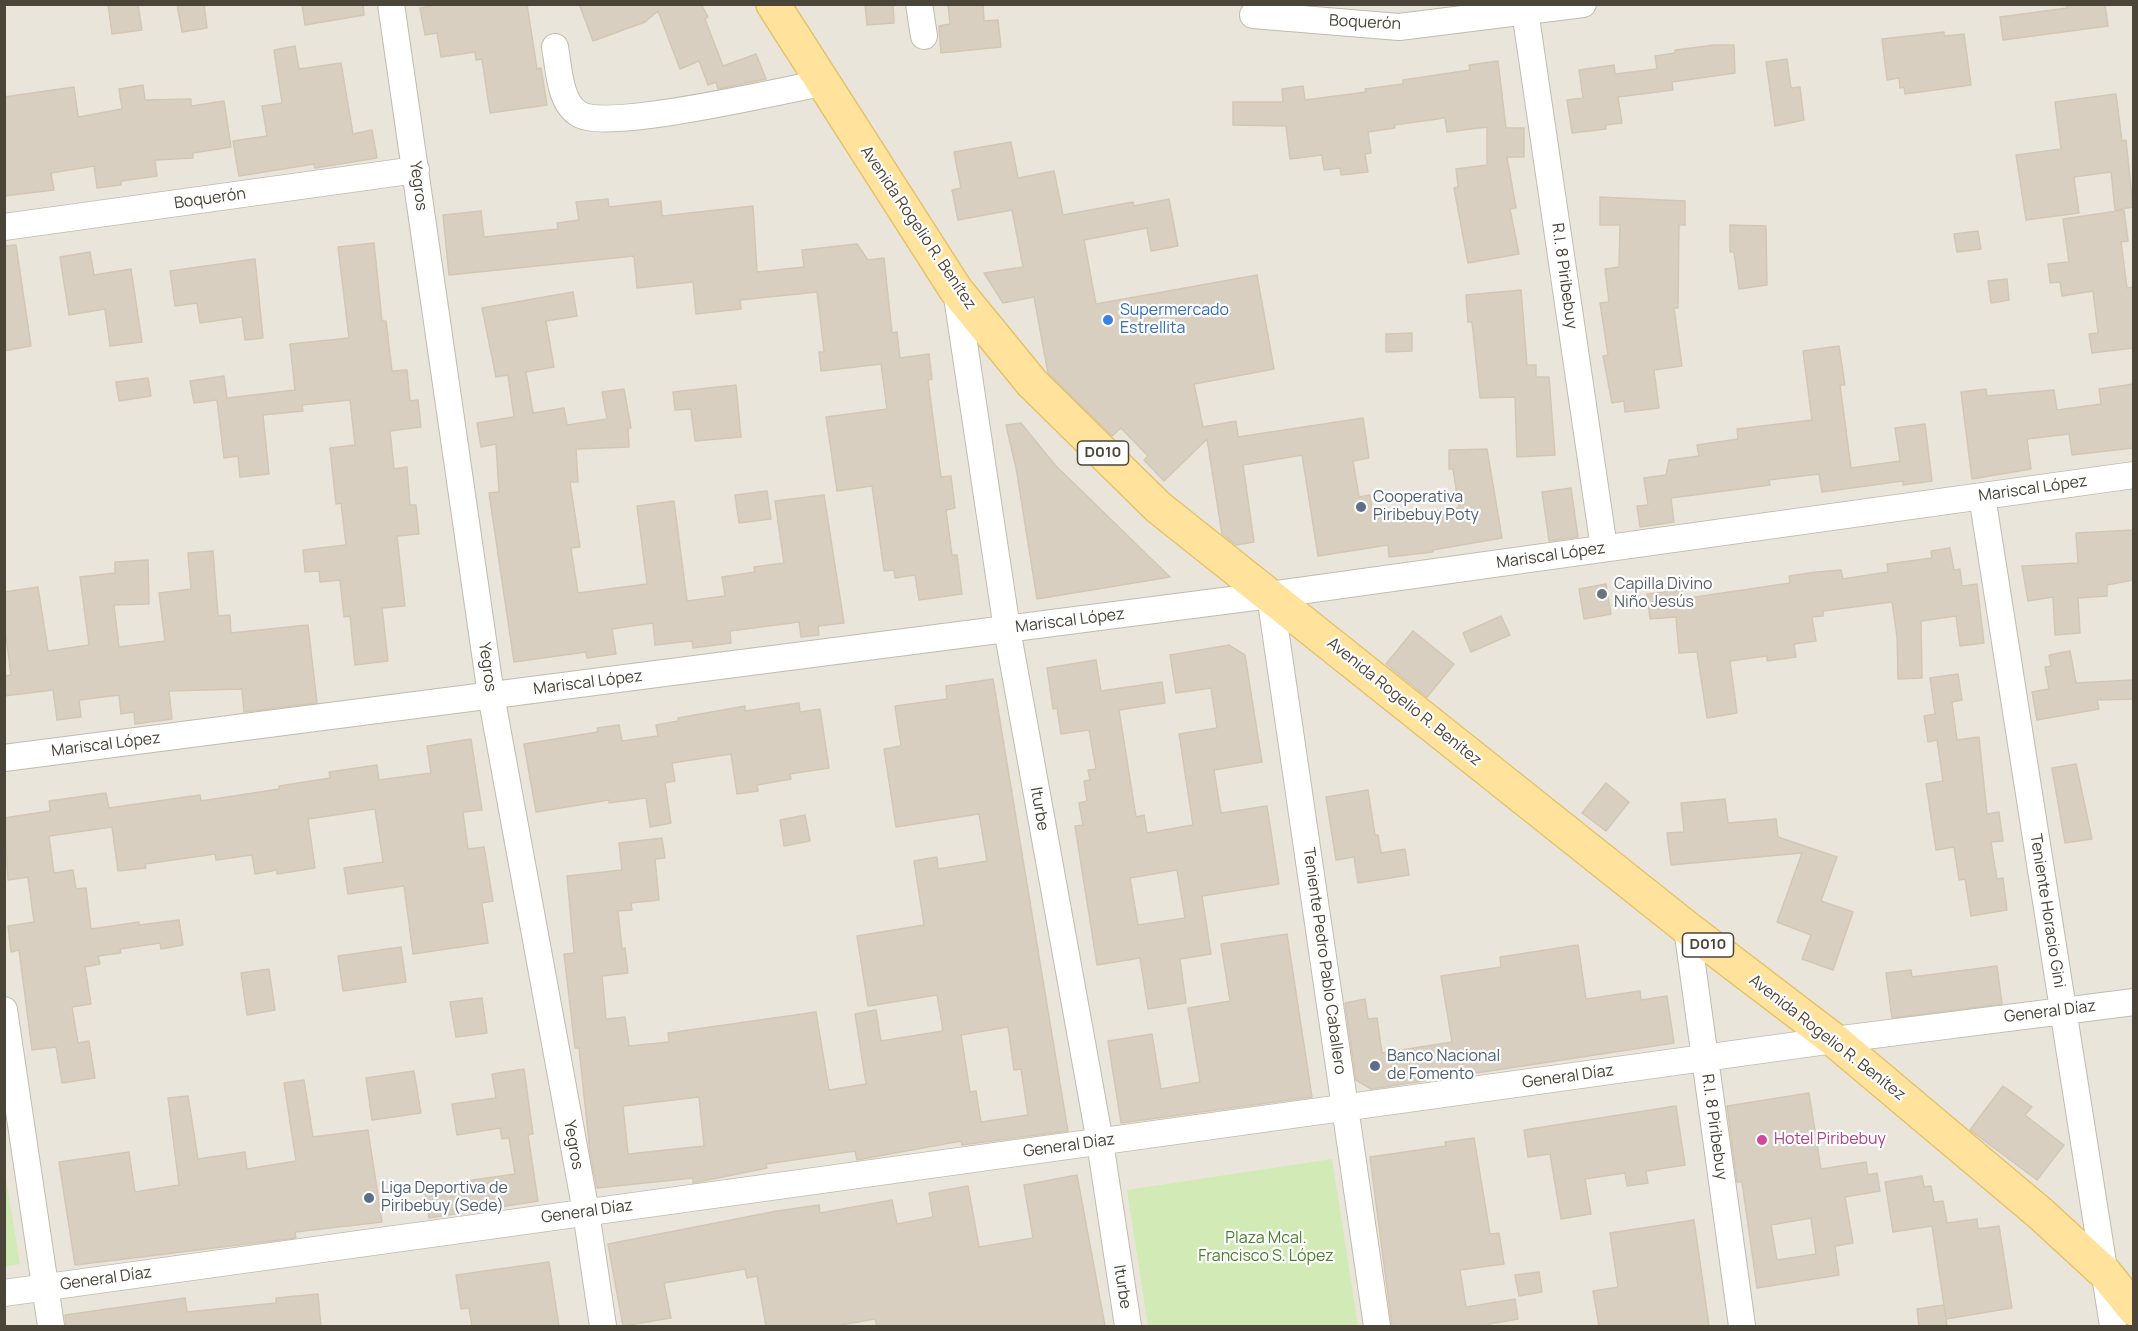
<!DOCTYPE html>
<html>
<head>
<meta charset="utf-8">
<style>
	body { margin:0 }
	#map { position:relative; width:2138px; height:1331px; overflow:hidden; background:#f6f3ec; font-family:Manrope,sans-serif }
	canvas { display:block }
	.frame { position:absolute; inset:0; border:6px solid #4b4439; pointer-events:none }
</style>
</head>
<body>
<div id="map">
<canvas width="2138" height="1331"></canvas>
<div class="frame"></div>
</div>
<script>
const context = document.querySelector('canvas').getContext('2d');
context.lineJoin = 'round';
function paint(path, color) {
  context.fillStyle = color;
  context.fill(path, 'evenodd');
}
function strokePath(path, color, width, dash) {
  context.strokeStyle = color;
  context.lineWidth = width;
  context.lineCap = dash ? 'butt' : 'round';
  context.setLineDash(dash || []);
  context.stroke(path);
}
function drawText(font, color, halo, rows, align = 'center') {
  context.font = font + ' Manrope,sans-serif';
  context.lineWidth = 4.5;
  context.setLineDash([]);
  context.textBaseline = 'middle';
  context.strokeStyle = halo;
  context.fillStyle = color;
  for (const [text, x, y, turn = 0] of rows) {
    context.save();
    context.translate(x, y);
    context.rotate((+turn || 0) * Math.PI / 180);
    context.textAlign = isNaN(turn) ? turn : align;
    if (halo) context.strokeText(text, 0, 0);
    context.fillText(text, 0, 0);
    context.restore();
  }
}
const residential = new Path2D(`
	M5,5H2133V1326H5Z`);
const green = new Path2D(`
	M1332,1159L1358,1326H1148L1127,1190Z
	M4,1166L20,1264L5,1267H4Z`);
const building = new Path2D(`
	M108,4H138L142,30L112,34Z
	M177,4H204L207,28L182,32Z
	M302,4H363L364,15L305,25Z
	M441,4H527L537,69L541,68L547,105L490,113L482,59L476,60L475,52L441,57L437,33L425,35L420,8Z
	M579,4H701L708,17L705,19L723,66L756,54L766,79L718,89L716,82L708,85L699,61L680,69L658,11L645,22L593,41Z
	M865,4H893L894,23L867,25Z
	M948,4H983L984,21L998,20L1001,47L941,53L939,26L950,24Z
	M2066,4H2105L2108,26L2003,40L2000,17L2067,8Z
	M1944,32V36L1964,34L1971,85L1905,94L1904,87L1900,88L1899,78L1887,80L1882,39Z
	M1715,45H1734L1735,73L1672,82L1673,90L1618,97L1622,123L1606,125V129L1572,133L1567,100L1583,98L1579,70L1614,65L1615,74L1657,69L1655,56L1675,53V50Z
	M295,46L299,69L341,63L353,134L372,130L377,158L315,168L314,164L239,176L233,141L267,136L262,106L282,103L274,50Z
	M1787,59L1791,88L1800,87L1804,120L1775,126L1766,62Z
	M1498,61L1506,128H1524V157H1507L1516,208L1510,209L1519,254L1468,263L1454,188L1458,187L1456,169L1487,165V127L1447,132L1445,118L1394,125L1395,128L1368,132L1371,153L1365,154L1368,172L1341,175L1340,168L1324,170L1322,155L1290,159L1286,126L1233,125V102H1283L1282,89L1303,86L1305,100L1366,92L1365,89L1403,84V80L1470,70L1469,65Z
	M143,85L145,100L191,99V106L224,101L231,147L193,153V158L155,160L157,176L121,181V185L97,188L94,166L51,173L54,190L4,196V97L74,87L78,117L122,109L119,89Z
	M2116,94L2122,141L2126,140L2133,207L2115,210L2111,172L2074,177L2079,213L2026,220L2016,155L2061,149L2055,102Z
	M1011,142L1018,178L1054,171L1063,215L1133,202L1134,206L1169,199L1178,246L1151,251L1147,228L1084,240L1096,304L1257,275L1274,369L1194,384L1203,427L1236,421L1238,437L1363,418L1369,458L1353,461L1359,497L1370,495L1373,518L1459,508L1453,469H1449V450L1487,449L1502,538L1433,550V552L1389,557L1388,545L1318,556L1302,455L1243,465L1254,542L1236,545L1222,534L1207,439L1164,481L1144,460L1148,456L1121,428L1112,436L1048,373L1034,297L1003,303L984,273L1023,267L1012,210L958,220L952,190L961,188L954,152Z
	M1600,197L1685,201V225H1679L1678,308H1674L1682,366L1654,370L1659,408L1625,412L1624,401L1612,403L1603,356L1608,355L1600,303L1609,302L1605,269L1619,267L1620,225H1600Z
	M608,199L609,207L661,201L662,216L753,206L757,272L804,267L802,250L857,244L868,260L884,258L892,333L897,332L900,358L929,354L932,379L928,380L941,477L951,476L955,508L946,510L952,555H957L962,594L919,600L915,575L895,578L894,570L884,571L872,486L837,491L826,417L887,409L881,364L821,371L819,352H824L817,292L740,300L741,309L696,314L693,282L637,288L634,256L449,275L443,215L481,211L484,237L558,229L557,223L579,220L576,202Z
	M2124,210L2128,241L2121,242L2127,288L2133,287V348L2092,353L2089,334L2098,333L2093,291L2062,296L2060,282L2050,283L2048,264L2069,262L2063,219Z
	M1730,225L1766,226L1767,285L1739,289L1734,252H1730Z
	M1978,231L1981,249L1957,252L1954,234Z
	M374,243L382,321H386L392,371L407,370L410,401L418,400L421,427L390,431L394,469L407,467L410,505H416L419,534L397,536L405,606L382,608L388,661L355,665L350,616L344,617L340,580L320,582L319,571L305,572L303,550L346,545L341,503L336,504L330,448L355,445L350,400L302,405L303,411L263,415L269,474L240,477L238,456L224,458L217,400L194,403L190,381L224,376L227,398L295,390L290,344L349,338L338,247Z
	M16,245L31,346L4,351V246Z
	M90,252L94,275L131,269L142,342L110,346L105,309L69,315L60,257Z
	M255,259L263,338L245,340L242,317L200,323L197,303L175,306L170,271Z
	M2007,279L2009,300L1991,303L1988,281Z
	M1521,290L1527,365H1536V377H1549L1555,455L1517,457L1515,397L1480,398L1472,322H1468L1466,295Z
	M573,292L577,316L546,321L554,367L526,372L533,413L564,408L567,425L607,419L602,392L624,389L631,428H628L629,447L576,449L578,482H570L580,547L571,548L578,593L647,584L637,506L674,501L687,601L725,596L722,577L755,572L754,567L784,563L775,501L824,495L844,623L818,626L819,635L801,637L799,622L730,631L731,643L693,648L692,641L655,645L653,623L612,629L616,654L587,658L586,652L514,662L489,493L499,492L496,444L481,447L477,423L514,417L508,375L496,377L482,308Z
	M1412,333V351L1386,352V334Z
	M1839,346L1845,385H1840L1851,468L1900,461L1895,428L1925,424L1932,481L1903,485V481L1822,492L1819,474L1769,480L1770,485L1671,498L1674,522L1640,527L1637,506L1648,505L1644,478L1666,475L1669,460L1699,456L1697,445L1738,439L1737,429L1812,420L1803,351Z
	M148,378L151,396L119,401L116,382Z
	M2133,384V448L2072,455L2069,434L2027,439L2031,469L1972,479L1961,392L1986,389L1987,396L2054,390L2057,410L2101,404L2099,389Z
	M736,385L741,437L695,441L691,409L675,410L673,392Z
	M1021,423L1055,465L1170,577L1037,599L1016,468L1006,425Z
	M1571,488L1578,537L1549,541L1542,492Z
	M767,491L771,519L739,523L735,495Z
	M2133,530V580L2107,585V596L2078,598L2080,633L2055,635L2053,597L2028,601L2022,566L2078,563L2076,533Z
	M1950,548L1954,570L1960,569L1962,586L1977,584L1984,643L1960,646L1956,616L1921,621L1922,678L1898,679L1897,637L1892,602L1823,611V616L1812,617L1816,641L1794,644L1796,657L1767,661V656L1730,661L1737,713L1707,718L1697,652L1679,653L1676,617L1650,619L1647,594L1682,590V599L1790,583L1789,576L1817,572L1841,570L1843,579L1888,572L1887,564L1932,558L1931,551Z
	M213,551L218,616L230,615L231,633L308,625L317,703L244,712L242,689L169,691L172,719L135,724L134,712L121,714L119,695L79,700L81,717L57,720L53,690L4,696V676L11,675L4,622V592L38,587L48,651L89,645L80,577L115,573V562L148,560L149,604L114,605L119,647L165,641L159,593L191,589L188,553Z
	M1606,584L1611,614L1584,619L1579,589Z
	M1501,616L1510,635L1471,652L1463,633Z
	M1413,631L1454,664L1427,697L1386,664Z
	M1229,645L1245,655L1262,762L1214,770L1221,813L1267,806L1279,884L1202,896L1211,954L1180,959L1186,1003L1148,1009L1140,958L1097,965L1075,826L1083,825L1079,803L1087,801L1084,781L1090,780L1088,770L1096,769L1089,730L1061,734L1057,708L1053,709L1047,668L1096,660L1101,691L1162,682L1165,703L1119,710L1136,817L1144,815L1147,833L1193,825L1179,734L1217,728L1211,688L1176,693L1170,655ZM1177,870L1185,918L1138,925L1130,878Z
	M2070,651L2076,683L2133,680V699L2097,700L2099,709L2037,720L2032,692L2049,689L2045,667L2051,666L2049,655Z
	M1958,674L1962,700L1952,702L1957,740L1979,737L1987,814L1999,812L2003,841L1991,842L1997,879L2003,878L2007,910L1971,916L1965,879L1959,880L1954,847L1936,850L1926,784L1943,781L1937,740L1928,742L1924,716L1935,714L1930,678Z
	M993,679L1068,1131L962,1145L961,1141L857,1160L855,1151L766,1164L767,1168L693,1183V1178L597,1188L590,1152L579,1048H575L564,954L574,953L567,876L622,870L619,843L662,838L665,858L655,859L659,900L631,903L632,910L618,911L622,949L625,948L628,973L602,976L606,1019L625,1017L629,1046L669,1042L668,1033L816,1012L829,1090L866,1084L855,1014L876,1010L881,1041L943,1031L937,995L868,1006L857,936L924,925L914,861L937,857L938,869L987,861L979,814L896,827L884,749L901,746L895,706L947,699L946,686ZM1008,1027L1014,1070L1021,1069L1028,1115L981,1122L976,1091L970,1092L961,1035ZM699,1097L704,1146L628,1154L623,1106Z
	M799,703L800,712L820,709L829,768L790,774L791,779L757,785L758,791L737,794L731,754L672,763L675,781L665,783L671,823L650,827L646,798L609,803V800L536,812L524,744L598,732L597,728L619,725L622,741L658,736L656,725L678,721V718L745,706V711Z
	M471,739L482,810L463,812L468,849L484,847L493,901L482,903L488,943L413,954L404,886L348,894L344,868L383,862L375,809L308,819L315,868L277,874V870L255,874L252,855L216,860L215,854L145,864L146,868L118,871L112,827L49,836L54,873L73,870L76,889L86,888L91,929L139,922V925L179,920L183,945L161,949L160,943L120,949L121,953L98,956L100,964L85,967L91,1004L72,1007L78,1043L89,1041L95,1078L62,1083L56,1047L32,1050L19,950L11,952L8,926L34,922L28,877L8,880L4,818L50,811L49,801L106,793L109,808L200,795L201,801L279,789V786L330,778L329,772L377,765L379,780L431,773L427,746Z
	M2076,764L2092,839L2065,843L2052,768Z
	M1606,783L1629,802L1606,831L1582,813Z
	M1368,790L1375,835H1378L1381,853L1405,849L1409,875L1358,883L1354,857L1336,860L1326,797Z
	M1725,799L1728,823L1776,819L1778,837L1837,857L1821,901L1853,912L1833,970L1802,959L1811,935L1777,922L1802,853L1671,865L1667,833L1684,832L1681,803Z
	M805,815L810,841L784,846L780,820Z
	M1287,934L1312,1097L1121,1123L1108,1041L1152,1034L1161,1089L1200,1082L1188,1008L1230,1001L1221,944Z
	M1578,945L1586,999L1640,991L1641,1000L1667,996L1674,1043L1371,1089L1356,1080L1345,1003L1365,999L1368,1019L1377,1018L1382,1053L1452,1042L1441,976L1501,967L1500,957Z
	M401,947L406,982L343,991L338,956Z
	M1997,966L2002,1004L1892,1018L1886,973L1911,970L1912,977Z
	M269,969L275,1010L247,1015L241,973Z
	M482,998L487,1033L456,1037L450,1002Z
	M524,1069L533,1134L528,1135L538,1201L429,1218L424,1187L515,1174L509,1138L502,1139L500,1128L457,1135L452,1104L496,1098L492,1074Z
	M414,1071L421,1113L372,1120L366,1078Z
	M304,1080L313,1137L368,1130L382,1222L295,1232L296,1238L75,1265L59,1162L129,1152L135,1192L179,1185L168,1098L188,1096L198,1159L245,1152L247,1169L296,1161L284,1083Z
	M2003,1086L2032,1107L2025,1115L2064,1145L2037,1180L1970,1130Z
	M1809,1093L1821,1169L1866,1162L1868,1175L1877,1173L1880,1191L1845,1197L1853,1243L1835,1246L1839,1275L1757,1288L1742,1182H1737L1727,1106ZM1811,1218L1816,1254L1777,1260L1771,1225Z
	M1676,1106L1685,1165L1646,1171L1648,1183L1627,1186L1625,1173L1585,1179L1591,1214L1561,1219L1550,1154L1528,1157L1524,1130Z
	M1474,1138L1490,1234L1499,1233L1504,1264L1460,1270L1466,1307L1515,1299L1518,1319L1489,1324L1490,1326H1392L1370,1157L1446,1146L1445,1142Z
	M1077,1175L1105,1326H877L875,1319L835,1326H766L757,1276L747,1278L745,1269L664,1283L671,1318L623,1326L608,1244L777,1211L819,1205L820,1213L892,1200L897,1224L933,1217L929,1193L968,1186L979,1247L1033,1238L1024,1185Z
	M1922,1176L1924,1187L1931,1186L1934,1202L1943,1201L1947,1223L1977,1219L1978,1229L1999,1226L2012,1308L1946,1319L1932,1226L1893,1232L1885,1182Z
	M1694,1220L1709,1326H1599L1593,1291L1618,1287L1610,1233Z
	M549,1262L559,1326H472L469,1308L461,1309L456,1275Z
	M1539,1272L1542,1292L1519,1296L1515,1275Z
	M318,1294L321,1326H66L65,1315L185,1298L187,1312L276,1303V1298Z
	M1944,1305L1947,1326H1919L1917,1309Z`);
const minor = new Path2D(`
	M391,4L491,695L586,1212L603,1326
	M919,4L924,36
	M1524,4L1604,548
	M1253,15L1399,27L1583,4
	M555,47C559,68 559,102 579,114C608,132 782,90 823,83
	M4,227L416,170
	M956,290L1007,629L1100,1142L1128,1326
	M1982,496L2113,1326
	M1270,595L1377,1326
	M4,758L1270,595L2134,475
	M1687,928L1742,1326
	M4,1010L51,1326
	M4,1293L1834,1040L2134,1002`);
const major = new Path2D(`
	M773,4L956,290L1032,383L1158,507L1687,928L1834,1040L2041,1214L2105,1273L2134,1309`);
const markers = [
	[1108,320,6,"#3f7fe0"],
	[1361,507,6,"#5c6f8a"],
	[1602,594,6,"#6b7280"],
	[1375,1066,6,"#5c6f8a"],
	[1762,1140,6,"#d1479c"],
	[369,1198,6,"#5c6f8a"]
];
const shields = [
	[1103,453,51],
	[1708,945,51]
];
const shieldNames = [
	["D010",1103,453],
	["D010",1708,945]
];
const streetNames = [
	["Boquerón",1365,23,3],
	["Yegros",418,186,82],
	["Boquerón",210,199,-8],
	["Avenida Rogelio R. Benítez",918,228,56],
	["R.I. 8 Piribebuy",1564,276,82],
	["Mariscal López",2033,489,-8],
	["Mariscal López",1551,556,-8],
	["Mariscal López",1070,621,-7],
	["Yegros",487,667,82],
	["Mariscal López",588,683,-7],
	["Avenida Rogelio R. Benítez",1404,702,39],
	["Mariscal López",106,745,-7],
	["Iturbe",1039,809,80],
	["Teniente Horacio Gini",2047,911,81],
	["Teniente Pedro Pablo Caballero",1324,961,82],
	["General Díaz",2050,1012,-7],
	["Avenida Rogelio R. Benítez",1827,1038,38],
	["General Díaz",1568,1077,-8],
	["R.I. 8 Piribebuy",1714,1127,82],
	["Yegros",573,1145,80],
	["General Díaz",1069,1146,-8],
	["General Díaz",587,1212,-8],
	["General Díaz",106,1279,-8],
	["Iturbe",1122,1287,81]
];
const shopNames = [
	["Supermercado",1120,311],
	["Estrellita",1120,329]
];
const serviceNames = [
	["Cooperativa",1373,498],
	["Piribebuy Poty",1373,516],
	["Banco Nacional",1387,1057],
	["de Fomento",1387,1075],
	["Liga Deportiva de",381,1189],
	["Piribebuy (Sede)",381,1207]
];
const worshipNames = [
	["Capilla Divino",1614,585],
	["Niño Jesús",1614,603]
];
const hotelNames = [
	["Hotel Piribebuy",1774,1140]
];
const parkNames = [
	["Plaza Mcal.",1266,1239],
	["Francisco S. López",1266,1257]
];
paint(residential, '#eae5da');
paint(green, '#d2eab5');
paint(building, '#d8cfc1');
strokePath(building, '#d3c7b4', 1.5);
strokePath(minor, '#c2bbae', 28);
strokePath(major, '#e6c16a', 36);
strokePath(minor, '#fff', 26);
strokePath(major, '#ffe39c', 33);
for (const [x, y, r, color] of markers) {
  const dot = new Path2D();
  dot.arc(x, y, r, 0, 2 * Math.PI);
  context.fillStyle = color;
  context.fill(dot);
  strokePath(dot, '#fff', 2);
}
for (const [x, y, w] of shields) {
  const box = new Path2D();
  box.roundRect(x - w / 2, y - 12, w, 24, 4.5);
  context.fillStyle = '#fff';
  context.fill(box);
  strokePath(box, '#4b4439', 1.5);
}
drawText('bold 15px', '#4b4439', null, shieldNames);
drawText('16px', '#4b4439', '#fff', streetNames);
drawText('16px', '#366cbe', '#fff', shopNames, 'left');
drawText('16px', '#4e5e75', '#fff', serviceNames, 'left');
drawText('16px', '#5b616d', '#fff', worshipNames, 'left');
drawText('16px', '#b23c85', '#fff', hotelNames, 'left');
drawText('16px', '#4a7f2a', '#fff', parkNames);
</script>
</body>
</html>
